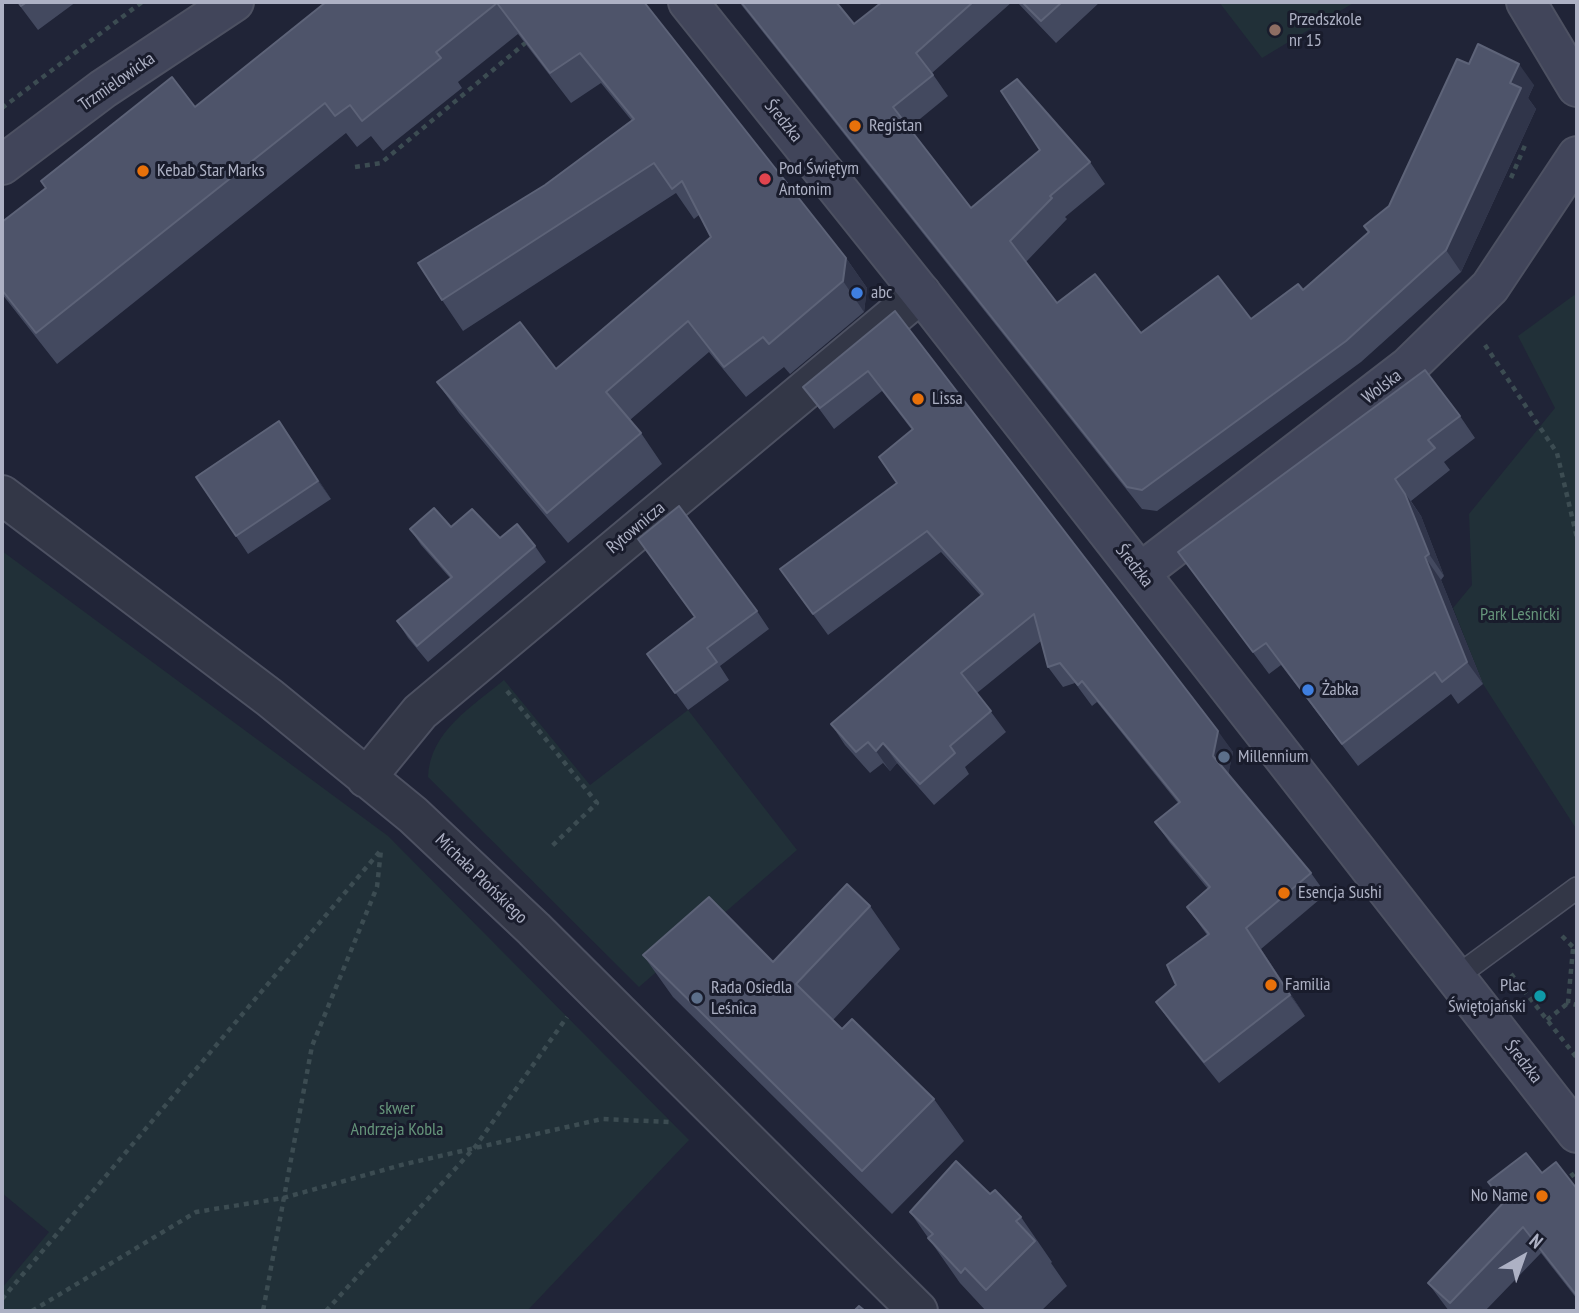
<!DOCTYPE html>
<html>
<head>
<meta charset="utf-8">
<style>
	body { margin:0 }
	#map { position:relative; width:1579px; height:1313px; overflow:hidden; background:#202437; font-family:"PT Sans Narrow",sans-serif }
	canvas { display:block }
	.frame { position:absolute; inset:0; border:4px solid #adb1c4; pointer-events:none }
	.north { position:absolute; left:1488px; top:1222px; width:70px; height:70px; -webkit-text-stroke:5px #191c2c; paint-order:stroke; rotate:40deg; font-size:19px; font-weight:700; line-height:28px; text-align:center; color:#adb1c4 }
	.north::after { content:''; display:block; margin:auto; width:24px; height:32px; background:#adb1c4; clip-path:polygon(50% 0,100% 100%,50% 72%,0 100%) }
</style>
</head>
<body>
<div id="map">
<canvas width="1579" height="1313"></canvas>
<div class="frame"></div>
<div class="north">N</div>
</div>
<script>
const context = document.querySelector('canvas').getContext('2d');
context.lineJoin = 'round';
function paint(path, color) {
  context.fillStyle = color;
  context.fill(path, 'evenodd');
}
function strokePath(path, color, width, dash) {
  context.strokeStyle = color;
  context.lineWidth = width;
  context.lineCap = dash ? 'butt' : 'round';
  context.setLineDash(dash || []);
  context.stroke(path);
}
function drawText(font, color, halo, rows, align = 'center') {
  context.font = font + ' "PT Sans Narrow",sans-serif';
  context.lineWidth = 6;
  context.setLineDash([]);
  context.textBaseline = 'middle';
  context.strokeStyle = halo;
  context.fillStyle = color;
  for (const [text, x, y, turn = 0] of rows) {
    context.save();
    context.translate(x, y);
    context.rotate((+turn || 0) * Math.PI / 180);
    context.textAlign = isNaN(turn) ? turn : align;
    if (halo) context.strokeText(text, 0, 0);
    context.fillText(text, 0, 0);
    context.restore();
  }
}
const green = new Path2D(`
	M1219,2H1355L1262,58Z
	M1577,293V830L1483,684L1453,608L1472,585L1469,514L1555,408L1518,336Z
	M2,551L388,836L689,1140L527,1311H2V1288L49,1232L2,1193Z
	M504,680L590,785L688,710L797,850L639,987L428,777C430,731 472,707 504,680Z`);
const path = new Path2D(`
	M2,108L142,2
	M355,167L381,163L529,40
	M1511,178L1526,143
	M1485,345L1557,453L1577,538
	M507,691L597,803L552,846
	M1562,936L1577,951
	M1573,949L1568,1003L1577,1005
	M1511,974L1577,1058
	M1547,1020L1568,1003
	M1571,1173L1577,1181
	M2,1299L381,850L377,887L312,1046L263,1311
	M32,1311L196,1212L283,1198L405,1164L602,1119L669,1122
	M326,1311L475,1147L567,1017`);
const lane = new Path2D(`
	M1456,977L1577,888`);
const street = new Path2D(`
	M2,495L270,698L413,815L534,929L918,1311
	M366,778L420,712L921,293`);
const secondary = new Path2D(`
	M688,2L932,307L1577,1133
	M1526,2L1577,87
	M2,165L103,89L234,2
	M1140,573L1408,367L1490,287L1577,156`);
const wall = new Path2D(`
	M17,2H76L38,30Z
	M326,2H644L846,258L867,288L864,312L790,374L784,367L746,397L709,352L630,420L641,433L662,464L568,543L459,413L437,382L556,369L711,237L699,215L694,219L676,193L463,331L442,300L545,185L632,121L601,83L571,103L518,34L458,82L462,88L383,151L371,136L357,147L346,133L57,364L2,294V222L195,107Z
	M739,2H836L854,24L882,2H1012L932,73L948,96L909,128L971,208L1090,162L1105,184L1065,217L1067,219L1026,262L1057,303L1141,333L1251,319L1303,290L1369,232L1364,226L1389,206L1469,64L1534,85L1528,98L1536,109L1461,272L1361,362L1157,511L1142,509Z
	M1017,2H1100L1056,43Z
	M895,311L1233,752L1228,774L1311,873L1326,894L1261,949L1305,1016L1219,1083L1171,1023L1156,1002L1176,985L1207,935L1187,907L1208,889L1170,843L1155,822L1178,803L1097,702L1092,706L1075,683L1063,687L1048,667L1041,641L977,693L1006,732L965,767L969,774L934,805L897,763L890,771L883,763L870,773L845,745L831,724L981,596L941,552L828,635L780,569L897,483L912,430L882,391L834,429L803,387Z
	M1460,416L1475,438L1444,462L1450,470L1411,501L1421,516L1444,576L1441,580L1483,684L1458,704L1451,694L1358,766L1281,665L1269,674L1178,552Z
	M279,421L331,499L248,554L236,536Z
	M451,527L535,546L546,562L428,662L408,638L397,621L450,578L421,545L410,529Z
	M757,611L769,629L720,666L729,680L688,710L647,654Z
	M870,906L900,949L833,1020L842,1029L934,1099L964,1141L892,1214L673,997L643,955L773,962Z
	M1542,1173L1577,1189V1299L1541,1253L1485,1311H1449L1428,1283L1503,1203L1488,1182Z
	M910,1212L1021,1217L1052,1262L1051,1263L1067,1286L1041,1311H986L960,1283Z`);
const shadedWall = new Path2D(`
	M1519,64L1534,85L1528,98L1536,109L1461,272L1446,250L1510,83Z
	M846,258L867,288L864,312L843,281Z
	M279,421L292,439L331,499L318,481Z
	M1395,479L1421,516L1444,576L1429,554Z
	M1425,557L1441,580L1483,684L1467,662Z
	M1218,731L1233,752L1228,776L1213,756Z
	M883,743L897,763L890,771L876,751Z
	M1246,928L1261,949L1305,1016L1290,995Z`);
const building = new Path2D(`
	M18,2H27L21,6Z
	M326,2H644L846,258L843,281L769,344L763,337L724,367L688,321L606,392L641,433L547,513L437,382L520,322L556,369L711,237L682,181L672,189L654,163L442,300L418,263L545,185L634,119L580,53L550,73L497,3L436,52L441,58L362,121L350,105L335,116L325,103L36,333L2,290V222L46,188L41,181L172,77L195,107Z
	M741,2H836L854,24L882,2H973L916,53L933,75L893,107L971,208L1040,150L1001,91L1017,79L1090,162L1050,196L1052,198L1010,241L1057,303L1095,274L1141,333L1218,276L1251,319L1298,284L1303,290L1369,232L1364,226L1389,206L1457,59L1469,64L1478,44L1519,64L1510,83L1521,88L1446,250L1346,341L1142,490L1127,487Z
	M1022,2H1062L1041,21Z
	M895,311L1218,731L1213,756L1311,873L1246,928L1290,995L1204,1062L1156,1002L1176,985L1167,965L1209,934L1187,907L1210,887L1155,822L1180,802L1082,681L1078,685L1060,663L1048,667L1034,614L961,673L991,711L950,746L955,753L920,784L883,743L876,751L868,742L856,752L831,724L983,594L927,531L813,614L780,569L897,483L879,457L913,429L868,371L820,408L803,387Z
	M1425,370L1460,416L1428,440L1435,448L1395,479L1405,494L1429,554L1425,557L1467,662L1442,682L1435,672L1342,744L1266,643L1253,652L1178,552Z
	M279,421L318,481L236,536L196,477Z
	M679,506L757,611L707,648L717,662L675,693L647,654L695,617L638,539Z
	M434,508L451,527L472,509L500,538L517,524L535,546L417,646L397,621L452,577L410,529Z
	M847,884L870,906L796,984L842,1029L852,1019L934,1099L862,1171L643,955L709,897L773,962Z
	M1526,1153L1542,1173L1556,1162L1577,1189V1296L1523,1227L1450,1303L1428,1283L1504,1202L1488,1182Z
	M956,1161L990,1194L995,1190L1021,1217L1016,1221L1035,1241L986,1290L965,1268L961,1273L928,1238L933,1234L910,1212Z
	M859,1306L865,1311H854Z`);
const markers = [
	[1275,30,7,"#8d6e63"],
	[855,126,7,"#e8710a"],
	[143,171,7,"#e8710a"],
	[765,179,7,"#e0444e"],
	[857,293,7,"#3f7fe0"],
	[918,399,7,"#e8710a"],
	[1308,690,7,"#3f7fe0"],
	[1224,757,7,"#5c6f8a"],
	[1284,893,7,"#e8710a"],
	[1271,985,7,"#e8710a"],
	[1540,996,7,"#0f9aa8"],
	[697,998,7,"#5c6f8a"],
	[1542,1196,7,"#e8710a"]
];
const poiNames = [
	["Przedszkole",1289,20],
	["nr 15",1289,41],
	["Registan",869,126],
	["Pod Świętym",779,169],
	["Antonim",779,190],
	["Kebab Star Marks",157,171],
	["abc",871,293],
	["Lissa",932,399],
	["Żabka",1322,690],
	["Millennium",1238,757],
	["Esencja Sushi",1298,893],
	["Familia",1285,985],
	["Plac",1526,986,"right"],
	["Świętojański",1526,1007,"right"],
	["Rada Osiedla",711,988],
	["Leśnica",711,1009],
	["No Name",1528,1196,"right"]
];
const streetNames = [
	["Trzmielowicka",117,82,-35],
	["Średzka",783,121,51],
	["Wolska",1382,387,-37],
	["Rytownicza",636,528,-40],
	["Średzka",1134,566,52],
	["Michała Płońskiego",481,879,44],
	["Średzka",1523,1062,52]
];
const parkNames = [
	["Park Leśnicki",1520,615],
	["skwer",397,1109],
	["Andrzeja Kobla",397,1130]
];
paint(green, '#213038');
strokePath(lane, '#4d5162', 24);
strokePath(street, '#4d5162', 42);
strokePath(secondary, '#4d5162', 42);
strokePath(path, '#3c4c52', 4.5, [5, 5]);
strokePath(lane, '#333747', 21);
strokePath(street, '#333747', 38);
strokePath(secondary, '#41455a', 38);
paint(wall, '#43495f');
paint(shadedWall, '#30354a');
paint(building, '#4e546a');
strokePath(building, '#5d6378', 2);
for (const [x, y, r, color] of markers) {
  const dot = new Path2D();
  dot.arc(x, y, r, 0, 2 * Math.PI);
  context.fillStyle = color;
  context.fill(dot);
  strokePath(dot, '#191c2c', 2.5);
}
drawText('18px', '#adb1c4', '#191c2c', poiNames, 'left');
drawText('18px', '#adb1c4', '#191c2c', streetNames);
drawText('18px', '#65947a', '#191c2c', parkNames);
</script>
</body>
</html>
